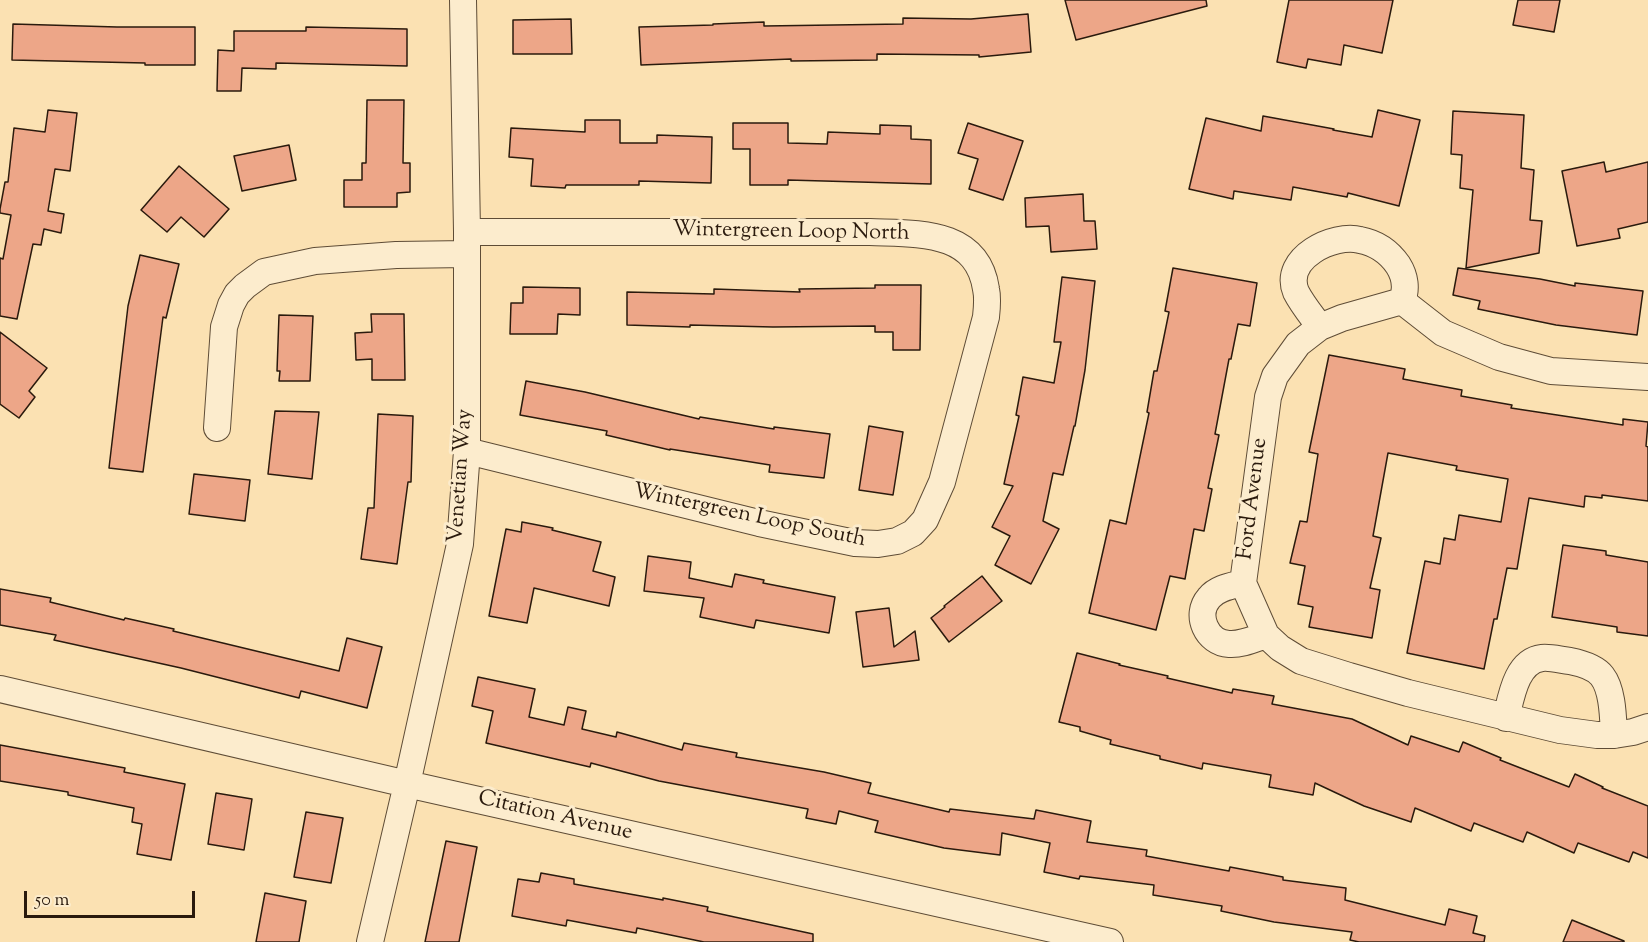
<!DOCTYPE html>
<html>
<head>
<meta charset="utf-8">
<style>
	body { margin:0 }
	#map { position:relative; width:1648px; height:942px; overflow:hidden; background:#fbe1b2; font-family:"Sorts Mill Goudy",serif }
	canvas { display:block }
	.scale { position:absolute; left:24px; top:891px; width:171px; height:27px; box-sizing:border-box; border:3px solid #2a1a0d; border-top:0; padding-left:8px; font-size:18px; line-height:21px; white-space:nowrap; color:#2a1a0d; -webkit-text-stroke:4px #fceccd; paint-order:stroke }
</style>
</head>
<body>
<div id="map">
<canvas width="1648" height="942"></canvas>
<div class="scale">50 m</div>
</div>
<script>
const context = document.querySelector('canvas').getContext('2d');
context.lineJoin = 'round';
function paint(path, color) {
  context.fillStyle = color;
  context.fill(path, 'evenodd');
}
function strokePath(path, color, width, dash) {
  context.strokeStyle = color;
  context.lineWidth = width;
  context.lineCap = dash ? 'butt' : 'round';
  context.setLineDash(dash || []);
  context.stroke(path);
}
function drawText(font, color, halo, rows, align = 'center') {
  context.font = font + ' "Sorts Mill Goudy",serif';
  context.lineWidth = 6;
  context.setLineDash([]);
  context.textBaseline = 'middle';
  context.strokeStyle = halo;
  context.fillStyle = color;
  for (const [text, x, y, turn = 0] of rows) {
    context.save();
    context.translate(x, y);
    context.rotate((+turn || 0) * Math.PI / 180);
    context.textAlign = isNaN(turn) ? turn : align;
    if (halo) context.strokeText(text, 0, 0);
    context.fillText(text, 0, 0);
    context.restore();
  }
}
const building = new Path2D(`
	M1065,0H1206L1207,6L1076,40Z
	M1289,0H1393L1382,53L1344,45L1341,65L1308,59L1306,68L1277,62Z
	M1518,0H1560L1554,32L1513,25Z
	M1028,14L1031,52L979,57V55L877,54V60L791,61V59L641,65L639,27L713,25V24L764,22V26L903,24V18L971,19Z
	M571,19L572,54H513V20Z
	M13,24L117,27H195V65H145V63L12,60Z
	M306,27L407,29V66L276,63V69L242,68L241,91H217L218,50L234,51V31H306Z
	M367,100H404L403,163H410V192L397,193V207H344V180H362V163H366Z
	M48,110L77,113L70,171L55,169L48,211L64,214L61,233L44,229L41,245L33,244L17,319L0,316V258L3,259L11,215L0,213V209L5,182H8L14,128L45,132Z
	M1378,110L1420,120L1399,206L1348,193L1347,197L1293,187L1291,200L1234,191L1233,199L1189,189L1206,118L1261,131L1263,116L1334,129L1333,130L1372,137Z
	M1453,111L1524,115L1521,168L1534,170L1530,220L1542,221L1539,253L1466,268L1473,190L1460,188L1462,155L1451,154Z
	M585,120H620V143H657V135L712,137L711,183L639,181V185H566L565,188L531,186L533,159L509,157L511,128L585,132Z
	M733,123H788V143L827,144L828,132L880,134V125L911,126V139L931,140V184L788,180V185H750V149H733Z
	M968,123L1023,141L1003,200L969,189L978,159L958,153Z
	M289,145L296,180L242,191L234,156Z
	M1604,162L1606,172L1648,162V222L1618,229L1620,238L1577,246L1562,171Z
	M179,166L229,209L204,237L181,217L167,232L141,210Z
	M1083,194L1084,221H1095L1097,249L1051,252L1049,226L1026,227L1025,198Z
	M140,255L179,264L166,318L163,317L143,472L109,468L128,306Z
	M1173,268L1257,283L1250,326L1238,324L1231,359H1229L1215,434L1219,435L1208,488L1212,489L1204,531L1194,529L1185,579L1170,576L1156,630L1089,613L1110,520L1126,524L1149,413L1147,412L1154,371H1157L1169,312L1165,311Z
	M1458,268L1540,279L1575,286V283L1643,291L1637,335L1556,325L1478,309L1480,301L1453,295Z
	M1062,277L1095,281L1085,370L1075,426H1074L1063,475L1053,473L1043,521L1059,529L1031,584L995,565L1010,536L992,527L1013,486L1004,484L1019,416L1016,415L1023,377L1054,383L1061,342H1054Z
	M875,285H921L920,350H893V332H875V326L773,327L690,325V327L627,325V292L714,294V289L800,292L799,289L875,288Z
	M523,287L580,288V315L558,314L557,334H510L511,303H523Z
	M371,314H404L405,380H372V359L356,360L355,333L372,332Z
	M279,315L313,316L310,381H279L280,371H277Z
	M0,332L47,368L29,391L35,397L19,418L0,404Z
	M1329,355L1405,369L1403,379L1462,390L1461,396L1512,405L1511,408L1623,425V419L1648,422L1646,446L1648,447V501L1602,495V498L1585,496L1584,507L1529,498L1517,569L1507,568L1497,619H1494L1484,669L1407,653L1425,561L1440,564L1444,538L1455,540L1459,515L1501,522L1508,479L1456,470L1457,466L1388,453L1373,536L1381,538L1370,588L1380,590L1372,638L1309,627L1313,607L1298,604L1305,566L1290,563L1300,521L1307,522L1318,454L1309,452Z
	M526,381L585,392L699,419L700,417L774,429V427L830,434L824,478L769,472L770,465L670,449V450L606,435L607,431L520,415Z
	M275,411L319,412L312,479L268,474Z
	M378,414L413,416L411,482H408L397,564L361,559L368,508H374Z
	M869,426L903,432L893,495L859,490Z
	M194,474L250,480L245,521L189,514Z
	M522,522L553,528L552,530L601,542L593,571L615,577L609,606L534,588L527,623L489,616L506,529L521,532Z
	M1563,545L1606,551V555L1648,562V636L1617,632V627L1552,617Z
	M648,556L691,562L689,578L732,587L735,574L764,580L763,583L835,597L829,633L756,620L754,628L700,617L704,598L644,591Z
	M982,576L1002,601L949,642L931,618L945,607L944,606Z
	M0,589L51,598L50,602L124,620L125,618L174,629L173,631L339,671L347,638L382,647L367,708L301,691L299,698L181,668L54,640L56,635L0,625Z
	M889,608L894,647L915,631L919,660L863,667L856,612Z
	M1077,653L1120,664L1119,665L1168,676L1167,678L1232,693L1233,689L1274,696L1272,704L1352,719L1408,745L1411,736L1459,752L1463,742L1501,758L1500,760L1569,787L1575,774L1603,787L1602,788L1648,806V858L1633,852L1629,862L1578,843L1574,853L1527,832L1523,842L1474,823L1471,831L1415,808L1411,822L1364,806L1315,783L1313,795L1269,787L1271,775L1203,763L1202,769L1160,759V756L1110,744L1111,740L1080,731V727L1059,722Z
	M478,677L535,689L529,717L564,725L568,707L586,711L582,729L616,737L617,732L682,750L684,743L737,753L736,757L824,772L871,783L868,793L949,812L950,809L1034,819L1036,810L1091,821L1087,842L1147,850L1146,856L1229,871L1230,867L1283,877V880L1346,888L1345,900L1445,925L1449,909L1477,916L1473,933L1485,936L1484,942H1359L1350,940L1352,932L1274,922L1221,911L1222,906L1153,895L1154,885L1080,876L1079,879L1044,872L1050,843L1002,833L1000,855L944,848L875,832L878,821L839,811L836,824L806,818L808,809L659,781L591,763L590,767L486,743L493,711L472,706Z
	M0,745L125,768L124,772L185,784L171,860L137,854L142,824L132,822L134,808L68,795V792L0,781Z
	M216,793L252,799L244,850L208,844Z
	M306,812L343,818L331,883L294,877Z
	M446,841L477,847L459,942H425Z
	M541,873L574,879V884L663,900V898L708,907L707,911L813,934V942H704L637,928L636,933L567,920L566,926L512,916L518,879L539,882Z
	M265,893L306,901L299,942H256Z
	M1572,920L1624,941V942H1563Z`);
const street = new Path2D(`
	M467,232H870C916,234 977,229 986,289C988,298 987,308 986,317L942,482L925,520L913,533L897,541L878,544L855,543L759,523L467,451
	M1320,327C1312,316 1302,304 1296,292C1282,258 1334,233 1360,240C1376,243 1389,252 1398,265C1405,276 1407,289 1402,301
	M1648,377L1551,371L1499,357L1443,333L1402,301L1342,318L1320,327L1298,344L1275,376L1268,397L1243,583L1266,635L1280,648L1301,661L1349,676L1408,693L1560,730L1597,735H1614L1633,732L1648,727
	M217,428L224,327L231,305L237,294L245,286L264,272L315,261L396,255L467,254
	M1243,583C1231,586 1217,588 1209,598C1194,615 1207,643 1229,644C1241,645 1254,639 1266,635
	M0,689L407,784L1110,942
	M1506,718C1511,698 1516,661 1542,658C1550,657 1561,660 1570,661C1580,663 1595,667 1602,676C1613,690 1613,718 1614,735
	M370,942L407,784L460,544L467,451V232L463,0`);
const streetNames = [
	["Wintergreen Loop North",791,233,1],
	["Venetian Way",462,476,-86],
	["Ford Avenue",1254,499,-83],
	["Wintergreen Loop South",749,517,12],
	["Citation Avenue",555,817,13]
];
paint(building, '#eda688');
strokePath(building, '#2a1a0d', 1.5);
strokePath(street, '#5e4c36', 28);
strokePath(street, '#fceccd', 26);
drawText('22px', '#2a1a0d', '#fceccd', streetNames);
</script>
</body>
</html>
